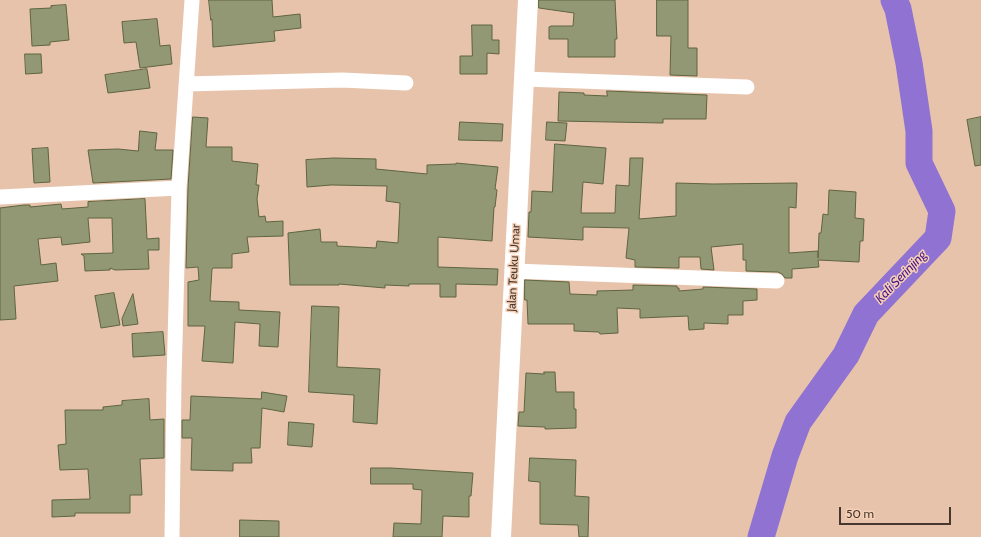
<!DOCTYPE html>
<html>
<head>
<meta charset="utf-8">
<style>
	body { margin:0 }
	#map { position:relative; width:981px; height:537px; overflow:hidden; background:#e7c3ab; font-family:Cabin,sans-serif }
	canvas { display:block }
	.scale { position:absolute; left:839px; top:507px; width:112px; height:18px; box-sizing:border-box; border:2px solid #46382e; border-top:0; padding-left:5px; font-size:12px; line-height:14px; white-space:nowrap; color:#46382e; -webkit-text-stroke:3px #f5d0b7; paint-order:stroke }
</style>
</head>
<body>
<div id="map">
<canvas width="981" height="537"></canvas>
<div class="scale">50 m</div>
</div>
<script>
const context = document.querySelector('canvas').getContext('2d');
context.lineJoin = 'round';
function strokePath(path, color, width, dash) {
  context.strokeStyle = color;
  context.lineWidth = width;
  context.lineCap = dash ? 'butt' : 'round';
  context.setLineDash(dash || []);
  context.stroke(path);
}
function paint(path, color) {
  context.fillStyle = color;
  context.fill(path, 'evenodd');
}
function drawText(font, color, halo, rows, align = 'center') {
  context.font = font + ' Cabin,sans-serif';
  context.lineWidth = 3;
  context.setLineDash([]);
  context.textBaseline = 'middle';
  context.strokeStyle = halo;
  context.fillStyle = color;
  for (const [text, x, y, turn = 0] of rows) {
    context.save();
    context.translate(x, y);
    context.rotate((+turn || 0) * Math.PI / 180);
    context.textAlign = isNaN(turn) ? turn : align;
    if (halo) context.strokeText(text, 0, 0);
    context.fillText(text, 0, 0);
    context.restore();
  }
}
const river = new Path2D(`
	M761,537L785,456L798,422L846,355L866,314L938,238L942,211L919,163V131L909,63L898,9L894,0`);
const building = new Path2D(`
	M209,0H272L273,17L300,14L301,28L274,31L275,41L213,47L212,19L211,20Z
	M539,0H615L617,39H615V57H568V39H549V27L551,26H573L574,13L539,8Z
	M657,0H688V48H697V76L670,75L671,36H657Z
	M66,5L69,40L50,42V45L32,46L30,9L51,8V6Z
	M157,19L160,46L170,45L172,64L140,68L136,42L124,43L122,22Z
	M472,25H492V40H499V54L487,53V74H460V56H472Z
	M25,54H41L42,73L26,74Z
	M147,69L150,88L108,93L105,75Z
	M607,91L707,95L706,119H663V123L558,121L559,92L584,93V95L607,96Z
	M193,117L208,118L206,147H232V161L258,164L256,185H259L257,199L259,217L265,216L266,222L283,221V236L247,237L249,252L232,254V268H213L212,269L210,301L239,302V310L280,312L278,347L259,346L260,324L235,322L233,363L202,361L205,326H188V282L199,280L198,267L186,268L188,188Z
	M981,117V165L975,166L967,120Z
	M460,122L503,124L502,141L459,140Z
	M547,122L567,123L565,141L546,140Z
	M140,131L157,133L155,150H173L171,179L93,183L88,150L118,149L138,151Z
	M555,144L606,148L603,184L583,182L581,213H615L616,185L629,186L630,158H643L639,219L676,216V183L713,184L797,183L796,208L789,207V253L818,251V258L819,233H821L823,214L828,215L829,190L856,192L855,218L864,219L863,241H860L859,262L818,260L819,267L792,269V278H785L782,274L778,272L746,271V260H743V244L711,247L714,270L701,269L700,257H679V268L635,267V260L626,258L629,228L583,227V240L528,237L529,212H531L532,191L552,192Z
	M48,148L50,182L34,183L32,149Z
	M334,158L376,159V169L427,174V165L456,164V163L498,167L495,189L497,190L495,207H494L492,241L438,237V267L498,269L497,285L456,284V297H440V284H409V286L385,285V288L339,284V285H290L288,233L320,229L321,242H337V246L376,248L377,241L398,243L400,203L386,201L387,186L331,185L307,187L306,160Z
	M145,199L147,239L159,238V250H148L149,269L115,270L110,268V270L85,271L84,256L81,254L113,253L112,218H88L90,242L62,245L61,237L38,239L41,265L56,263L58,281L14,286L16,319L0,320V208L24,205H30V207L61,204L62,209L88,207V202Z
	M525,280L569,282L570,294L597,295V291L633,290V285L677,286V288H679V291L703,289V287L757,289V300L743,301V315H728V324L704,323V329L689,330L688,316L640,318V309L617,308L618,333L600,334L599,332L574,331V324H528L527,300H525Z
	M114,293L120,325L101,328L95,296Z
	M133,294L138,324L123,326L122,319Z
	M312,306L339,307L337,367L380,369L377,424L353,422L354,395L309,392Z
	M163,332L165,355L133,357L132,334Z
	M544,372H555L556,392H574V409H576V428L545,429V427L518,426L519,412H524L526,373L544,374Z
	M262,392L287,396L284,412L262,408L260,448H251L252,463H233V471L191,470L192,438H182V420H190L191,396L261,399Z
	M149,399L150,420L164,419V458L140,459L142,495H130V513H75V516L52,517V500L90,499L88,469L60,470L58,445L66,444L65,410H103V407L122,405V401Z
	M289,422L314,424L312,447L288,445Z
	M530,458L576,460L575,496L589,497L588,537H579L578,525L540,524V482L529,481Z
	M371,468H391L473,473L471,496H469V517L443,516L442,537H393L394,523L421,524L422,490L413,489V484H371Z
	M240,520L279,521V537H240Z`);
const minor = new Path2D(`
	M524,79L747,87
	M186,84L342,80L406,83
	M0,197L179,188
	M514,271L777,281
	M172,537L174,380L179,188L192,0`);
const major = new Path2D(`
	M501,537L528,0`);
const streetNames = [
	["Jalan Teuku Umar",514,268,-87]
];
const waterNames = [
	["Kali Serinjing",901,277,-46]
];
strokePath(river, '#8f72d2', 27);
paint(building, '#919873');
strokePath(building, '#5e6441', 1);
strokePath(minor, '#fff', 15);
strokePath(major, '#fff', 20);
drawText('12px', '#46382e', '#f5d0b7', streetNames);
drawText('italic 13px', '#491789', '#f5d0b7', waterNames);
</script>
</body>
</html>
